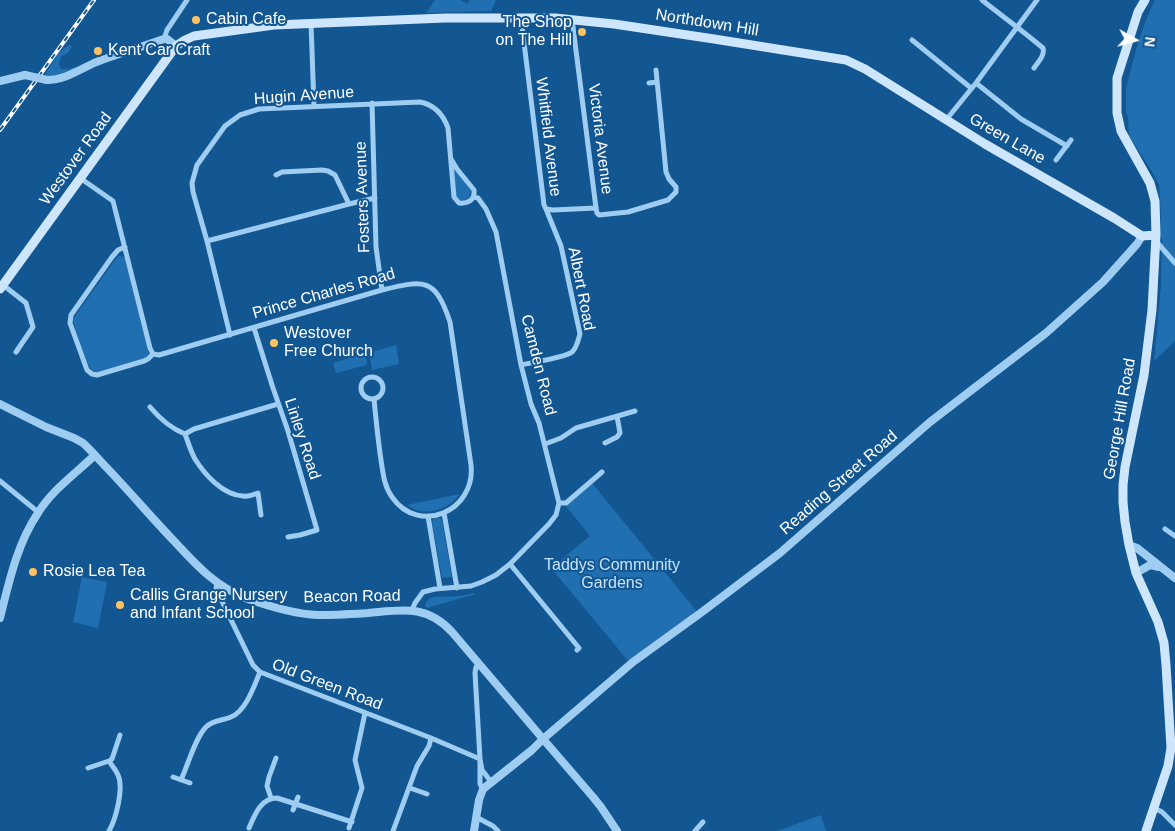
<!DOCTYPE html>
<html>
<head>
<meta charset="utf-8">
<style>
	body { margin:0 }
	#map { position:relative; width:1175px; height:831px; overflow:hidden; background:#125692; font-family:Arial,sans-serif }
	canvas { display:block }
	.north { position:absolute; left:1110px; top:15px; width:50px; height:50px; -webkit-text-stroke:4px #125692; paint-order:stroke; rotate:97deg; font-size:14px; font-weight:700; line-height:20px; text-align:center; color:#fff }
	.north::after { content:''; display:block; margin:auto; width:18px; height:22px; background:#fff; clip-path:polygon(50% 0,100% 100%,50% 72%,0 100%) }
</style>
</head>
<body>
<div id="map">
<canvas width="1175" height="831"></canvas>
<div class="north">N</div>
</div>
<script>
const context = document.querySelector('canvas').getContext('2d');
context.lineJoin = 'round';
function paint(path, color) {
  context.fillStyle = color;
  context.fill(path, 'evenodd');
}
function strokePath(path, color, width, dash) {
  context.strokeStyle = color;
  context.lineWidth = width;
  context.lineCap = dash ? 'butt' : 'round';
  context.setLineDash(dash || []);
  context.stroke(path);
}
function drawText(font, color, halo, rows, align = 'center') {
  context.font = font + ' Arial,sans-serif';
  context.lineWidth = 4;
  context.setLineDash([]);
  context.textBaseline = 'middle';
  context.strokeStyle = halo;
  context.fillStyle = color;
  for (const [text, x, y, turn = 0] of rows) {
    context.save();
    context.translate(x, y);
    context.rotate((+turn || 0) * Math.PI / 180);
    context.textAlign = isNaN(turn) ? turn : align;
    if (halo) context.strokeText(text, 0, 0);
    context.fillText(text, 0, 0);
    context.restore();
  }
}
const green = new Path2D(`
	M435,0H460L467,4L470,0H496L491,11L426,13Z
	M1155,0H1175V341L1154,361L1161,285L1162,239L1160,233L1161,218L1159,185L1150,168L1129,136L1128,117L1126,112V88C1134,58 1141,27 1155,0Z
	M69,45L72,46C70,51 68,54 62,56C59,61 58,64 61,69H68L74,67L78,68L75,70L51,77L44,76L59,52Z
	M454,171H456L471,191L469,198L466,201H461L455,197Z
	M119,256H121L125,258L149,353L147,358L99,372C95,372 94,372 91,369C85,364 74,327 73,319L116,258Z
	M396,345L399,364L372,370L369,353Z
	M366,353L367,365L336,373L333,363Z
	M592,483L695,609L697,613L629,662L551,568L590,536L566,506Z
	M460,494C448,510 424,518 407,505Z
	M436,518H440L442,521L452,577L442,578L432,523L433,519Z
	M82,577L107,582L98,628L73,622Z
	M473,593L476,594L427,608L425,606L426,602L429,599L433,597L460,596Z
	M821,815L826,831H777Z`);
const minor = new Path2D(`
	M982,0C1002,16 1023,31 1043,48C1045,56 1038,62 1034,68
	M521,18L544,205L546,209L553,210L596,208
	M572,19L596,208L597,213L599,215L628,212L668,200L676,192V187L669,179L666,172L656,70
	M311,23L314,106
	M164,39L167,30L187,0
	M912,40L971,88
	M649,83L657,82
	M976,83L1021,119L1067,146
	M372,103L376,247L382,290
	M946,120L976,83L1037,0
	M1056,160L1071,140
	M276,175L282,172L322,170L328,171L335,175L349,204
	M80,178L113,201L150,348L153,354
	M207,241L349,204L375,198
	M1156,241L1175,263
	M125,247L118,250L112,257L71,315L70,323L87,370L92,374L97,375L144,361L148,359L153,354
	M3,285L26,303L33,327L16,352
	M254,328L273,388L288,431L317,530L300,535L288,537
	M230,335L207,241L193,192L192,183L197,165L225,126L240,115L259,109L420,102C435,105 443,114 448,128L454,197L459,203C468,204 475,200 474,190L457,169L451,159
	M153,354L159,355L382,290C424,280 435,277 450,322L471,465C476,511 419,536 392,497C384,486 383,473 381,460C378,440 376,420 374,399
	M521,365C533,362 564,358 572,352C577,348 578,340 580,334L561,246L546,209
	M361 388a11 11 0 1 1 22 0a11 11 0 1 1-22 0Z
	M150,407C160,419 170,428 185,434C188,442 191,452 195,459C205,475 223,495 243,496C248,497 253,495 258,493L261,515
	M185,434L194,429L278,404
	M605,443L617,437L620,433L617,416
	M545,444L561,438L576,428L635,411
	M0,481L38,512
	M559,503H566L602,472
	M444,513L457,588
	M428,516L440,588
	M1165,529L1175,536
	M510,564L579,648L577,650
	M217,582L216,589L253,665L260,672L431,738L480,759L482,770L492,783
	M412,610L415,603L423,592L435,589L471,586L482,582L496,575L510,564L549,524L556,515L559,503L539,423L531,404L521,365L496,232L486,209L478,198L473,197
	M479,663L476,667L475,673L480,759V784L483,789
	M109,761C112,766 116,770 118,775C124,788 116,819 109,831
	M88,768L109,761L112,759L120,735
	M173,777L190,783
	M181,780C188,765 195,738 206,727C213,720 222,721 231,717C246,711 254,686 260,672
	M410,788L427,794
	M271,798L267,786L269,777L276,758
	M1154,808L1162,812L1175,825
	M293,810L298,797
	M476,817L493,826L498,831
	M249,828C255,814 261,798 277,798L352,822
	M349,828L362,788L355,760L365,713
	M393,831L417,766L429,746L431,738
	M695,831L703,822`);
const tertiary = new Path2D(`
	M47,80C64,80 79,70 94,63C117,54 141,47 164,39H167L176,46
	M0,81L25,75
	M0,404L46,427L74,438L83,443C92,451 99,460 107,468C130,492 151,517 174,541C196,565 216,587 248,599C271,607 294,614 318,615C335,615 351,614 368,613C402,610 426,604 452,632L543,739L593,797L601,807L617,831
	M1129,545L1137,548L1175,578
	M1136,573L1150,565L1159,567
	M0,618C9,582 17,544 38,513C52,490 75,474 95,455
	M474,831L479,800L483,789L532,750L543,739L633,662L702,612L780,553L930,422L1046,333L1103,282L1137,244L1142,236`);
const secondary = new Path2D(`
	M1145,0L1138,12L1117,78V113L1121,131L1150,183L1155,201L1156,235L1152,310L1144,375L1125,467L1123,485V502L1125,522L1129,545L1136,573L1158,622L1164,643L1166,665L1171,748L1168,766L1146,831
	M0,289L176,46L185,40L194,36L274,25L445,18H555L614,24L714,39L846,60L865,69L985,144L1114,218L1142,236L1156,235`);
const rail = new Path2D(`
	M0,130L94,0`);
const tertiaryBridge = new Path2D(`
	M25,75L47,80`);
const markers = [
	[196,20,5,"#ffc260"],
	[582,32,5,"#ffc260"],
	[98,51,5,"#ffc260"],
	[274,343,5,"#ffc260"],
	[33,572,5,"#ffc260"],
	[120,605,5,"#ffc260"]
];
const poiNames = [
	["Cabin Cafe",206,20],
	["The Shop",572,23,"right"],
	["on The Hill",572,41,"right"],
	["Kent Car Craft",108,51],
	["Westover",284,334],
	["Free Church",284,352],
	["Rosie Lea Tea",43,572],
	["Callis Grange Nursery",130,596],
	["and Infant School",130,614]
];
const streetNames = [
	["Northdown Hill",707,23,9],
	["Hugin Avenue",304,96,-4],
	["Whitfield Avenue",548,137,83],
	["Victoria Avenue",600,139,83],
	["Green Lane",1007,139,30],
	["Westover Road",76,159,-54],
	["Fosters Avenue",363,197,-92],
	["Albert Road",581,289,79],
	["Prince Charles Road",324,294,-16],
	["Camden Road",538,365,76],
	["George Hill Road",1120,419,-80],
	["Linley Road",302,439,72],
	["Reading Street Road",839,483,-41],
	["Beacon Road",352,597,-1],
	["Old Green Road",327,685,21]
];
const parkNames = [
	["Taddys Community",612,566],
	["Gardens",612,584]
];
paint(green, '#206fb0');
strokePath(minor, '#9fcdf2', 5);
strokePath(tertiary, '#9fcdf2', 8);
strokePath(secondary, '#cee6fc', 9);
strokePath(rail, '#fff', 4);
strokePath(rail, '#125692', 2, [5.5]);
strokePath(tertiaryBridge, '#9fcdf2', 8);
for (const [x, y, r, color] of markers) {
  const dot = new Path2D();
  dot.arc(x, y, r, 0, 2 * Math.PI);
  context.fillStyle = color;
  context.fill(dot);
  strokePath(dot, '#125692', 2);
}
drawText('16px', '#fff', '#125692', poiNames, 'left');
drawText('16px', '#fff', '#125692', streetNames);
drawText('16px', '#c6e4fd', '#125692', parkNames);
</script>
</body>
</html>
